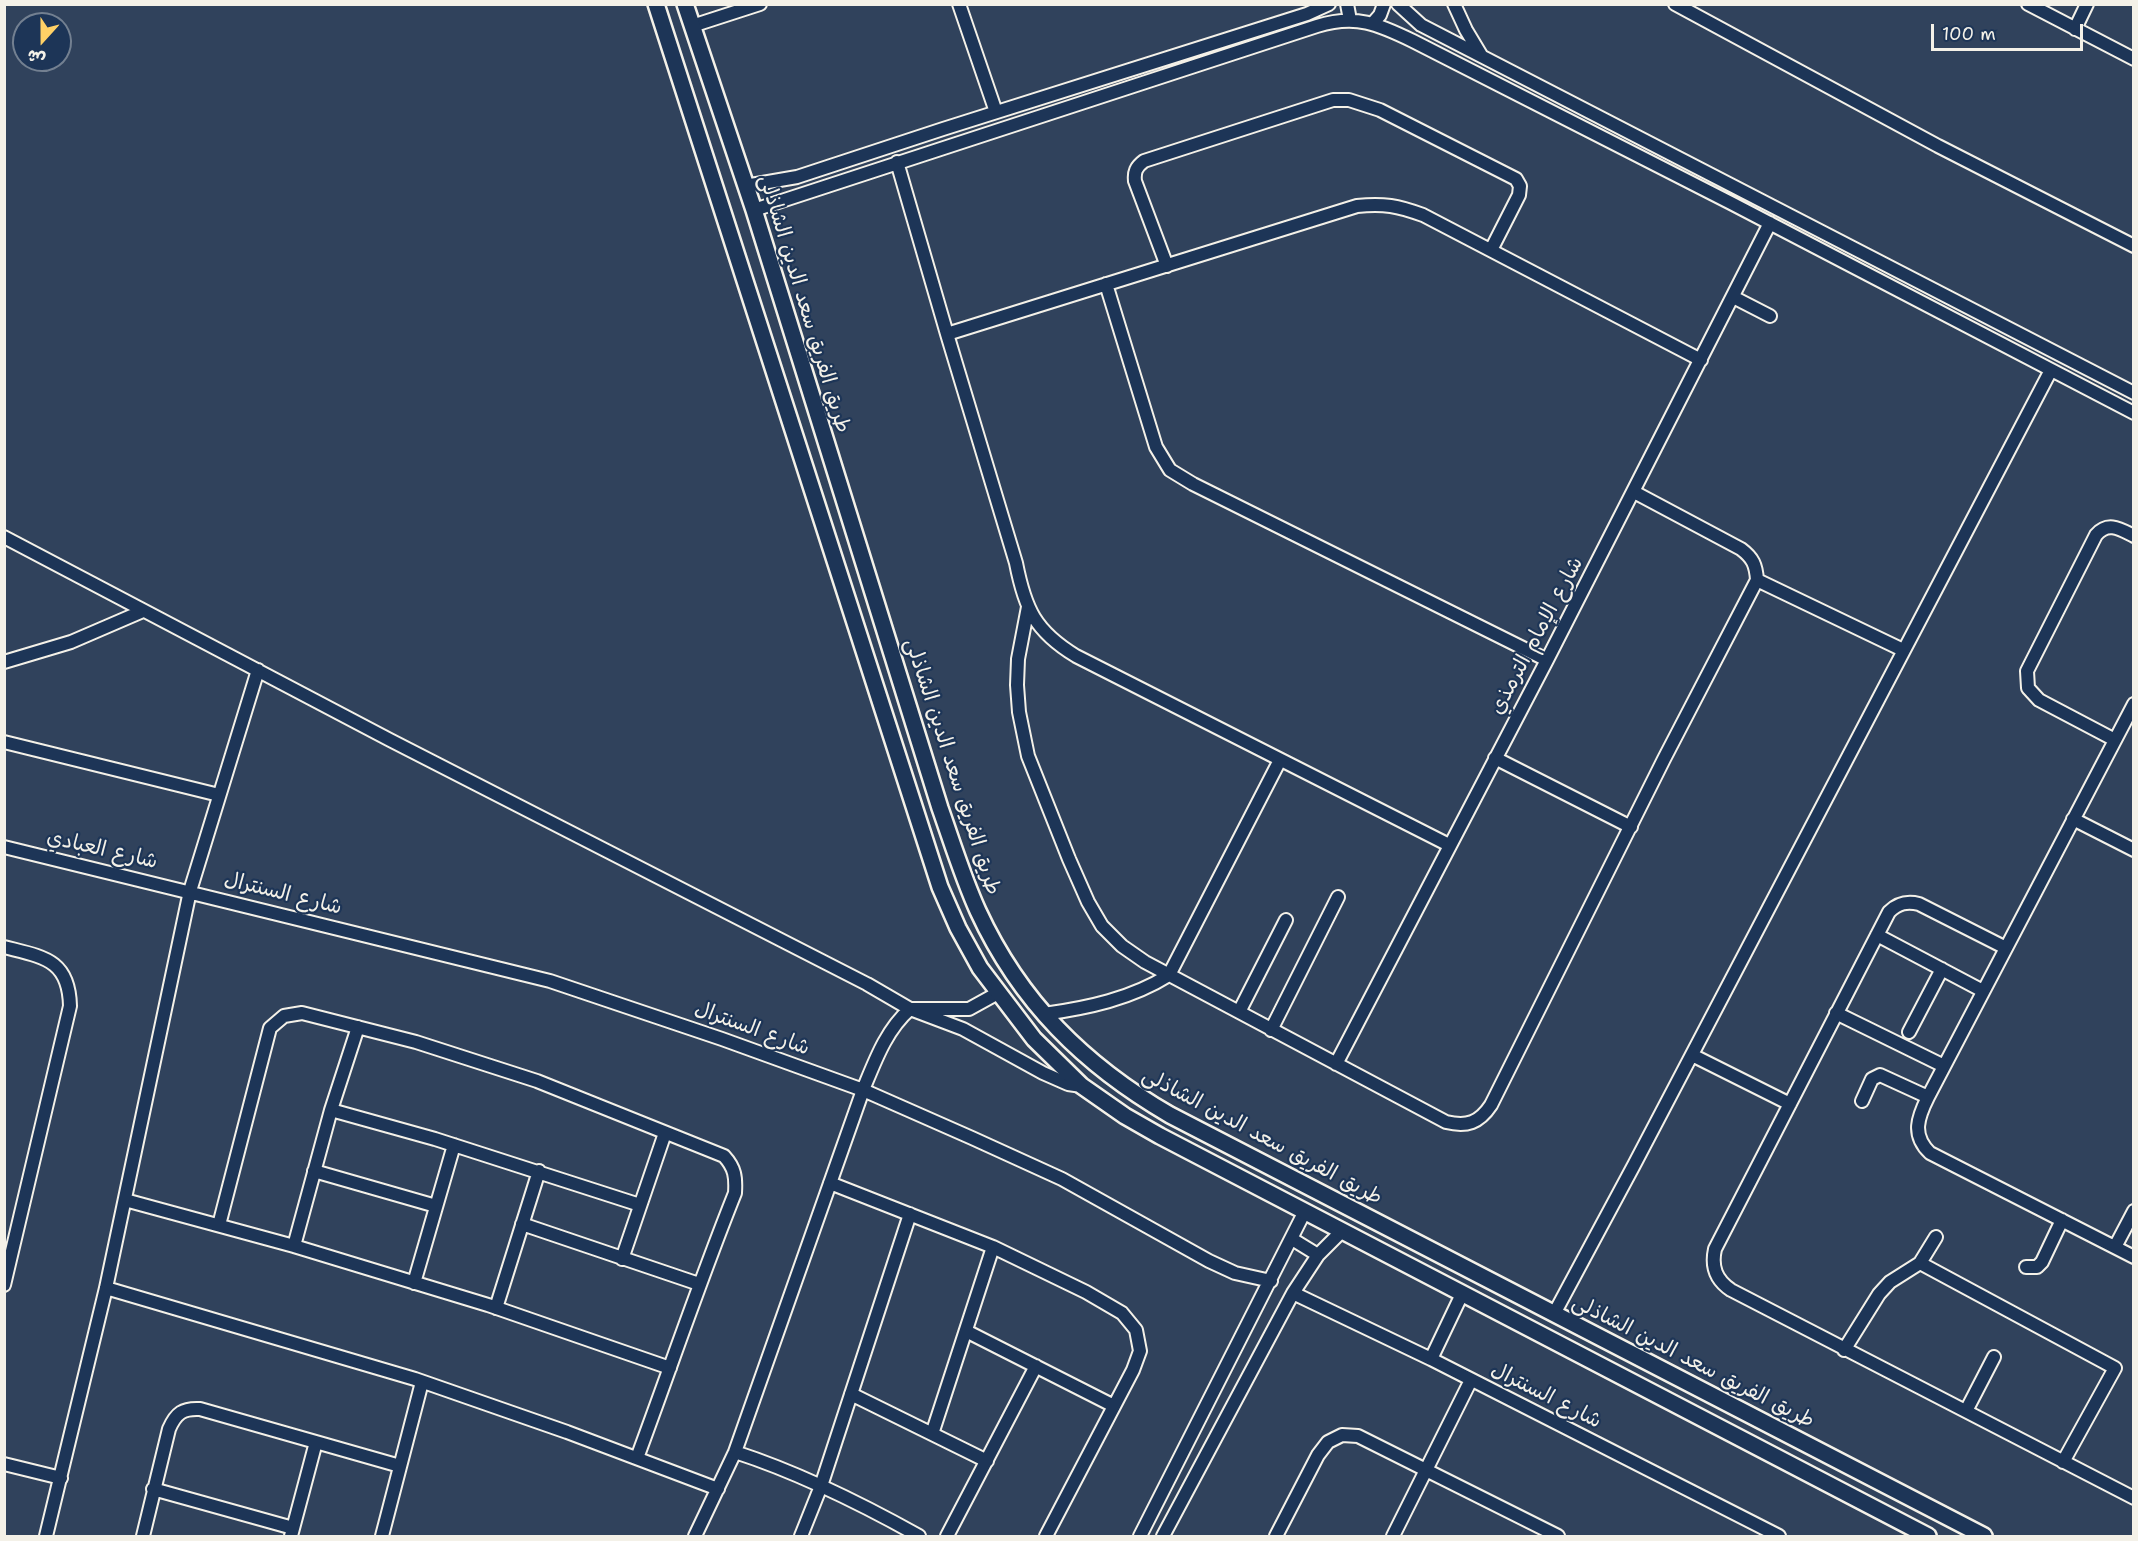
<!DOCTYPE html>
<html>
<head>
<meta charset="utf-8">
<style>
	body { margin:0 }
	#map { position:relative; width:2138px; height:1541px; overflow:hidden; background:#30425c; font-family:"Shantell Sans","Playpen Sans Arabic",sans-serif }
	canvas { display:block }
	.frame { position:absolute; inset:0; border:6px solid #f4f1e8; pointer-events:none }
	.north { position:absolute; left:12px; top:12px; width:60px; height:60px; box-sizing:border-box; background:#1d3557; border:2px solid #738091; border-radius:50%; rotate:201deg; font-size:16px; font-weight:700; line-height:24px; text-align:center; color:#f4f1e8 }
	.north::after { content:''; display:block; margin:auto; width:21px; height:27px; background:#ffd166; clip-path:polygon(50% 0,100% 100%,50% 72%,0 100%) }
	.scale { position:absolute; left:1931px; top:24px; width:152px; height:27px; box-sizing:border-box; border:3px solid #f4f1e8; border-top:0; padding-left:8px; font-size:18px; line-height:21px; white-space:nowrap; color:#f4f1e8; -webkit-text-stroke:4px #1d3557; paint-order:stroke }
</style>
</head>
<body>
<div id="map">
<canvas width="2138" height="1541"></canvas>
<div class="frame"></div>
<div class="north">ش</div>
<div class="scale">100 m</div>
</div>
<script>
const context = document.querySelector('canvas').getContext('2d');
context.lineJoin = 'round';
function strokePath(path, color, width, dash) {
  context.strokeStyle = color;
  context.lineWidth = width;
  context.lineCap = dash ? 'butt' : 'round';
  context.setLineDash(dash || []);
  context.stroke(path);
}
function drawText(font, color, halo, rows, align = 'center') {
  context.font = font + ' "Shantell Sans","Playpen Sans Arabic",sans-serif';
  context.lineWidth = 4.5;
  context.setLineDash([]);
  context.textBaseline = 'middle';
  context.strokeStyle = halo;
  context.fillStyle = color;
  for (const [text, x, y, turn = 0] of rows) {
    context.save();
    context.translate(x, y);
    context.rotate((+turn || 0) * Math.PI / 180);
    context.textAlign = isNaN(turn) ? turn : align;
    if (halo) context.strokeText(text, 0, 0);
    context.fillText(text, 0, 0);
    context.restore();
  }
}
const minor = new Path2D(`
	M959,4L996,112
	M1347,4L1350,20
	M1398,4L1421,25L2134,393
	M1454,4L1466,30L1481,55
	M1675,4L1938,146L2134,246
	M2028,4L2134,59
	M1373,23L1380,15L1384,4
	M692,26L760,4
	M2075,29L2087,4
	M897,162L947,334L1016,563C1025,609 1035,631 1076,656L1449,845
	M745,186L797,177L943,129L1307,14L1329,4
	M754,210L1317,26C1356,14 1378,24 1413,41L1731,203L2134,413
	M1167,266L1135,181C1134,172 1136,167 1144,161L1333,100H1349L1380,110L1516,179L1520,186L1519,195L1491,250
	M1106,284L1156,447L1170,470L1193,484L1547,660
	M1733,297L1770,316
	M947,334L1357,206C1384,203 1398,206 1423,215L1701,360
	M4,537L390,740L867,984L910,1009L963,1029L1043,1073L1068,1084L1082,1086
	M1757,580L1903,650
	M1028,607L1018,659L1017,685L1019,712L1028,756L1069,859L1088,902L1102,926L1122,946L1145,962L1446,1122C1467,1127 1479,1123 1491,1105L1664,759L1757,580C1756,565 1753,558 1741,549L1634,492
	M4,662L71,642L143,611
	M2134,704L1928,1097C1918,1117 1911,1135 1930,1153L2134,1257
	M2115,740L2039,700L2028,688L2027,671L2096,535C2108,521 2120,529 2134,536
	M4,742L219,795
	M1495,758L1631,827
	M2073,819L2134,850
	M4,847L550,981L722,1039L863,1090L972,1138L1062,1179L1209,1261L1235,1273L1271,1281
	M1877,935L1983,991
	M4,947C43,957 69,959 70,1006L4,1285
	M2006,948L1919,904C1907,901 1898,903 1889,912L1715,1249C1711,1267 1716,1280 1731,1290L2134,1498
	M1239,1012L1286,920
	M1836,1013L1944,1066
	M1044,1014C1087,1008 1131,999 1169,975L1280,760
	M1271,1030L1338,897
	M1909,1032L1942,969
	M1692,1055L1790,1104
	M1336,1064L1547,660L1770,223
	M1862,1101L1872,1079L1880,1075L1928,1097
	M331,1110L435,1139L640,1205
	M314,1171L436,1206
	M830,1183L993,1247L1086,1292L1122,1313L1136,1330L1140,1351L1133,1370L1046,1536
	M125,1200L294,1246L488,1305L670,1368
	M522,1224L699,1284
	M219,1225L270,1028L284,1016L302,1013L416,1042L537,1081L724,1156C735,1168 736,1177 735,1193C700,1280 670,1369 637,1458
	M1292,1239L1318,1255
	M294,1246L331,1110L358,1027
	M2115,1247L2134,1211
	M622,1259L665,1133
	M1920,1263L2115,1368L2063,1462
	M2026,1267H2037L2042,1262L2062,1220
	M414,1283L454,1145
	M106,1288L415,1379L567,1432L718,1489
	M1293,1293L1431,1359L1779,1536
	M496,1308L539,1171
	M1554,1314L1634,1165L2051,370
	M966,1331L1114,1406
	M1844,1350L1879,1294L1890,1282L1920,1263L1936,1237
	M1431,1359L1462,1294
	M851,1394L987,1461
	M1966,1411L1994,1357
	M932,1434L993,1247
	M735,1452C800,1473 860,1503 919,1536
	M4,1464L61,1478
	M153,1489L293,1528
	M46,1536L106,1288L190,891L258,670
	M143,1536L169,1429C176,1413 183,1408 200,1409L400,1466
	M291,1536L316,1442
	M382,1536L422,1382
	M695,1536L735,1452L863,1090C875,1061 886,1030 910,1009H969L998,993
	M801,1536L821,1486L910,1214
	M947,1536L1036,1366
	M1140,1536L1305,1211
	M1163,1536L1293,1293L1318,1255L1342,1231
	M1276,1536L1318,1455L1328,1442L1342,1435L1358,1436L1558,1536
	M1393,1536L1471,1380`);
const tertiary = new Path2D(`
	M656,4L940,887L958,928L980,968L1034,1039L1082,1086L1125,1116L1160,1136L1928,1536
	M685,4L754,210L940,808C952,842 963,878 978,911C1020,1002 1084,1065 1170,1115L1984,1536`);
const streetNames = [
	["طريق الفريق سعد الدين الشاذلى",804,304,73],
	["شارع الإمام الترمذي",1537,636,-62],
	["طريق الفريق سعد الدين الشاذلى",952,767,72],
	["شارع العبادي",102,850,13],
	["شارع السنترال",283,894,14],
	["شارع السنترال",752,1029,20],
	["طريق الفريق سعد الدين الشاذلى",1262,1137,28],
	["طريق الفريق سعد الدين الشاذلى",1693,1362,27],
	["شارع السنترال",1546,1396,27]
];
strokePath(minor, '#f4f1e8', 16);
strokePath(tertiary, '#f4f1e8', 20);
strokePath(minor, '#1d3557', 12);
strokePath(tertiary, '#1d3557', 15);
drawText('21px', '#f4f1e8', '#1d3557', streetNames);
</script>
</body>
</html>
